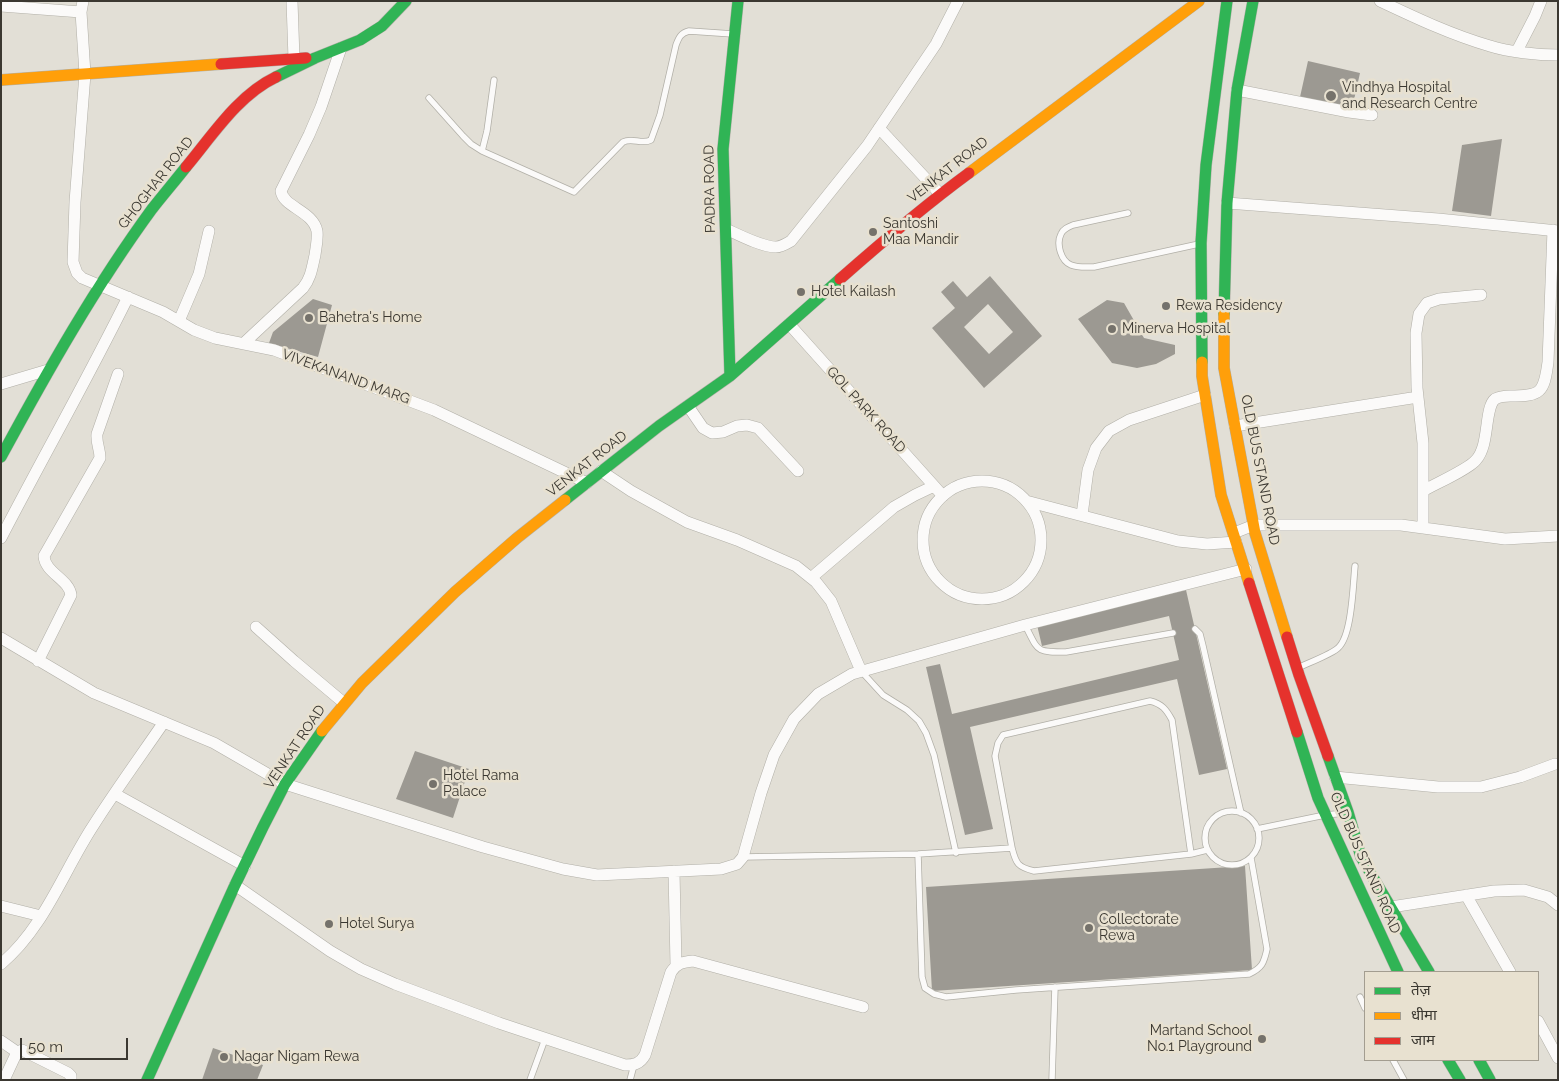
<!DOCTYPE html>
<html>
<head>
<meta charset="utf-8">
<style>
	body { margin:0 }
	#map { position:relative; width:1559px; height:1081px; overflow:hidden; background:#e2dfd6; font-family:Raleway,"Noto Sans Devanagari",sans-serif }
	canvas { display:block }
	.frame { position:absolute; inset:0; border:2px solid #3b3831; pointer-events:none }
	.legend { position:absolute; left:1364px; top:971px; width:175px; height:90px; box-sizing:border-box; background:#e8e1d0; border:1px solid #a39d90; margin:0; padding:6px 9px; list-style:none; font-size:15px; color:#3b3831 }
	.legend li { display:flex; align-items:center; gap:10px; height:25px }
	.legend b { width:25px; border:1px solid #a39d90 }
	.scale { position:absolute; left:20px; top:1038px; width:108px; height:22px; box-sizing:border-box; border:2px solid #3b3831; border-top:0; padding-left:6px; font-size:15px; line-height:18px; white-space:nowrap; color:#3b3831; -webkit-text-stroke:4px #e8e1d0; paint-order:stroke }
</style>
</head>
<body>
<div id="map">
<canvas width="1559" height="1081"></canvas>
<div class="frame"></div>
<ul class="legend">
<li><b style="height:6px;background:#30b455"></b>तेज़</li>
<li><b style="height:6px;background:#ff9f0a"></b>धीमा</li>
<li><b style="height:6px;background:#e5322d"></b>जाम</li>
</ul>
<div class="scale">50 m</div>
</div>
<script>
const context = document.querySelector('canvas').getContext('2d');
context.lineJoin = 'round';
function paint(path, color) {
  context.fillStyle = color;
  context.fill(path, 'evenodd');
}
function strokePath(path, color, width, dash) {
  context.strokeStyle = color;
  context.lineWidth = width;
  context.lineCap = dash ? 'butt' : 'round';
  context.setLineDash(dash || []);
  context.stroke(path);
}
function drawText(font, color, halo, rows, align = 'center') {
  context.font = font + ' Raleway,sans-serif';
  context.lineWidth = 5;
  context.setLineDash([]);
  context.textBaseline = 'middle';
  context.strokeStyle = halo;
  context.fillStyle = color;
  for (const [text, x, y, turn = 0] of rows) {
    context.save();
    context.translate(x, y);
    context.rotate((+turn || 0) * Math.PI / 180);
    context.textAlign = isNaN(turn) ? turn : align;
    if (halo) context.strokeText(text, 0, 0);
    context.fillText(text, 0, 0);
    context.restore();
  }
}
const building = new Path2D(`
	M1308,61L1360,73L1352,109L1300,97Z
	M1502,139L1491,216L1452,211L1462,145Z
	M990,276L1042,336L984,388L932,328L955,308L941,292L953,281L967,297ZM988,304L1013,332L989,354L964,327Z
	M313,299L332,305L318,357L269,343L273,332Z
	M1107,300L1124,303L1144,338L1175,345V354L1156,364L1137,368L1112,363L1078,319Z
	M1186,590L1227,769L1199,775L1177,679L970,727L993,829L965,835L926,667L940,664L952,714L1179,660L1169,616L1042,646L1037,625Z
	M415,751L469,769L453,818L396,799Z
	M1245,866L1252,970L932,991L926,887Z
	M213,1048L263,1065L257,1080H202Z`);
const lane = new Path2D(`
	M429,98L463,136L471,144L482,151L574,192L623,142C632,137 642,145 651,140L660,115L676,45C679,37 681,33 689,31L733,34
	M482,151L487,131L494,80
	M1128,213L1073,225C1068,227 1063,229 1061,234C1056,244 1061,261 1071,265C1079,268 1086,267 1094,267L1199,244
	M1025,625C1039,652 1035,652 1066,652L1173,633
	M1195,629L1200,634L1203,646L1241,813
	M1300,667C1308,663 1332,654 1338,648C1352,636 1353,585 1355,566
	M861,671L883,695L907,710L919,721L926,733L934,755L956,853
	M1205 838a27 27 0 1 1 54 0a27 27 0 1 1-54 0Z
	M1257,829L1325,815L1346,813
	M1012,848L995,756L998,743L1003,735L1150,701C1162,704 1166,709 1172,720L1191,854
	M918,854L922,977L925,988L934,994L946,997L1016,990L1249,974C1262,968 1264,963 1267,949L1251,858
	M743,857L918,854L1012,848C1016,864 1018,867 1034,871L1191,854L1207,850
	M1360,997L1365,1008
	M1393,1060L1404,1080
	M530,1080L545,1039
	M630,1080L634,1065
	M1052,1080L1055,987`);
const street = new Path2D(`
	M83,1L81,12L85,74L75,202L73,262L77,273L82,278L163,312L194,330L215,338L274,350L434,410L587,483
	M292,1L294,59
	M1380,1C1416,18 1452,35 1490,46C1509,52 1537,55 1558,55
	M1,6L81,12
	M1517,51L1535,16L1541,1
	M1237,90L1349,112L1372,115
	M879,128L940,194
	M1227,203L1438,219L1558,231
	M726,229C739,235 762,247 776,247C781,247 786,244 791,241L867,146L936,44L958,1
	M179,321L199,274L209,231
	M789,324L943,496
	M244,343L303,288C311,278 312,268 315,255C316,247 318,239 317,231C313,211 283,207 281,191L309,135L321,107L341,48
	M1,384L48,370
	M688,406L703,428L712,433L723,432L737,426L747,425L758,428L798,471
	M1235,426L1418,397
	M601,471L631,491L687,522L737,540L796,566L816,582L831,601L861,671
	M923 540a59 59 0 1 1 118 0a59 59 0 1 1-118 0Z
	M1423,491C1435,484 1469,469 1476,460C1490,445 1484,408 1495,399C1499,397 1506,396 1510,396C1541,396 1544,393 1548,362L1553,230
	M1026,501L1178,541L1207,544L1236,542
	M1082,515L1088,470L1096,448L1109,431L1129,420L1205,395
	M1423,528V443L1417,388L1416,333L1419,314L1427,303L1439,299L1481,295
	M1234,533L1254,525H1401L1505,539L1558,536
	M1,538C43,457 88,378 128,297
	M811,578L894,507L915,495L934,486
	M256,627L294,661L344,703
	M1,638L94,693L214,743L285,784L483,847L563,869L597,875L721,869L737,864L743,857L761,793L774,755L794,719L818,694L852,674L1025,625L1246,569
	M38,661L71,595C69,579 45,573 44,556L100,458C100,449 96,443 97,434L118,374
	M1335,777L1438,787H1481L1520,777L1555,764
	M115,794L245,866
	M674,871L676,965
	M235,885L330,951L361,969L395,984L499,1023L625,1065C634,1065 640,1064 645,1055L671,972C677,963 683,962 693,961L863,1007
	M1466,895L1510,972
	M1,906L41,916
	M1391,907L1494,891L1524,890L1548,897L1558,905
	M1,964C44,928 63,872 93,826C115,791 140,757 164,722
	M1538,1021L1558,1058
	M1,1041L17,1052
	M4,1080L17,1052L22,1050L68,1073L71,1076V1080`);
const fast = new Path2D(`
	M276,77L315,58L360,40L382,26L406,1
	M1224,314L1227,203L1237,90L1253,1
	M1202,362L1201,243L1206,165L1227,1
	M730,376L723,149L738,1
	M1,457C47,372 95,287 152,209C163,195 175,181 186,167
	M565,500L659,426L730,376L840,279
	M1297,732L1318,798L1398,972
	M1328,756L1348,812L1361,857L1429,972
	M1448,1060L1460,1080
	M1479,1060L1490,1080
	M147,1080L235,885L263,827L285,784L322,731`);
const slow = new Path2D(`
	M1,80L221,64
	M969,173L1199,1
	M1224,314V368L1255,533L1287,637
	M1202,362V376L1221,495L1249,583
	M322,731L362,683L455,592L517,538L565,500`);
const jam = new Path2D(`
	M221,64L306,58
	M186,167C212,136 238,95 276,77
	M840,279C882,242 924,206 969,173
	M1249,583L1297,732
	M1287,637L1299,675L1328,756`);
const markers = [
	[1331,96,6,"#75726b"],
	[873,232,5,"#75726b"],
	[801,292,5,"#75726b"],
	[1166,306,5,"#75726b"],
	[309,318,5,"#75726b"],
	[1112,329,5,"#75726b"],
	[433,784,5,"#75726b"],
	[329,924,5,"#75726b"],
	[1089,928,5,"#75726b"],
	[1262,1039,5,"#75726b"],
	[224,1057,5,"#75726b"]
];
const poiNames = [
	["Vindhya Hospital",1342,88],
	["and Research Centre",1342,104],
	["Santoshi",883,224],
	["Maa Mandir",883,240],
	["Hotel Kailash",811,292],
	["Rewa Residency",1176,306],
	["Bahetra's Home",319,318],
	["Minerva Hospital",1122,329],
	["Hotel Rama",443,776],
	["Palace",443,792],
	["Collectorate",1099,920],
	["Rewa",1099,936],
	["Hotel Surya",339,924],
	["Martand School",1252,1031,"right"],
	["No.1 Playground",1252,1047,"right"],
	["Nagar Nigam Rewa",234,1057]
];
const streetNames = [
	["VENKAT ROAD",948,170,-38],
	["GHOGHAR ROAD",156,183,-52],
	["PADRA ROAD",710,189,-91],
	["VIVEKANAND MARG",346,377,20],
	["GOL PARK ROAD",866,410,48],
	["VENKAT ROAD",587,464,-38],
	["OLD BUS STAND ROAD",1260,470,79],
	["VENKAT ROAD",295,747,-56],
	["OLD BUS STAND ROAD",1365,863,66]
];
paint(building, '#9c9992');
strokePath(lane, '#b1afa7', 7);
strokePath(street, '#b1afa7', 12);
strokePath(fast, '#b1afa7', 12);
strokePath(slow, '#b1afa7', 12);
strokePath(jam, '#b1afa7', 12);
strokePath(lane, '#fbfaf9', 5.5);
strokePath(street, '#fbfaf9', 11);
strokePath(fast, '#30b455', 11);
strokePath(slow, '#ff9f0a', 11);
strokePath(jam, '#e5322d', 11);
for (const [x, y, r, color] of markers) {
  const dot = new Path2D();
  dot.arc(x, y, r, 0, 2 * Math.PI);
  context.fillStyle = color;
  context.fill(dot);
  strokePath(dot, '#e8e1d0', 2);
}
drawText('14px', '#3b3831', '#e8e1d0', poiNames, 'left');
drawText('14px', '#3b3831', '#e8e1d0', streetNames);
</script>
</body>
</html>
